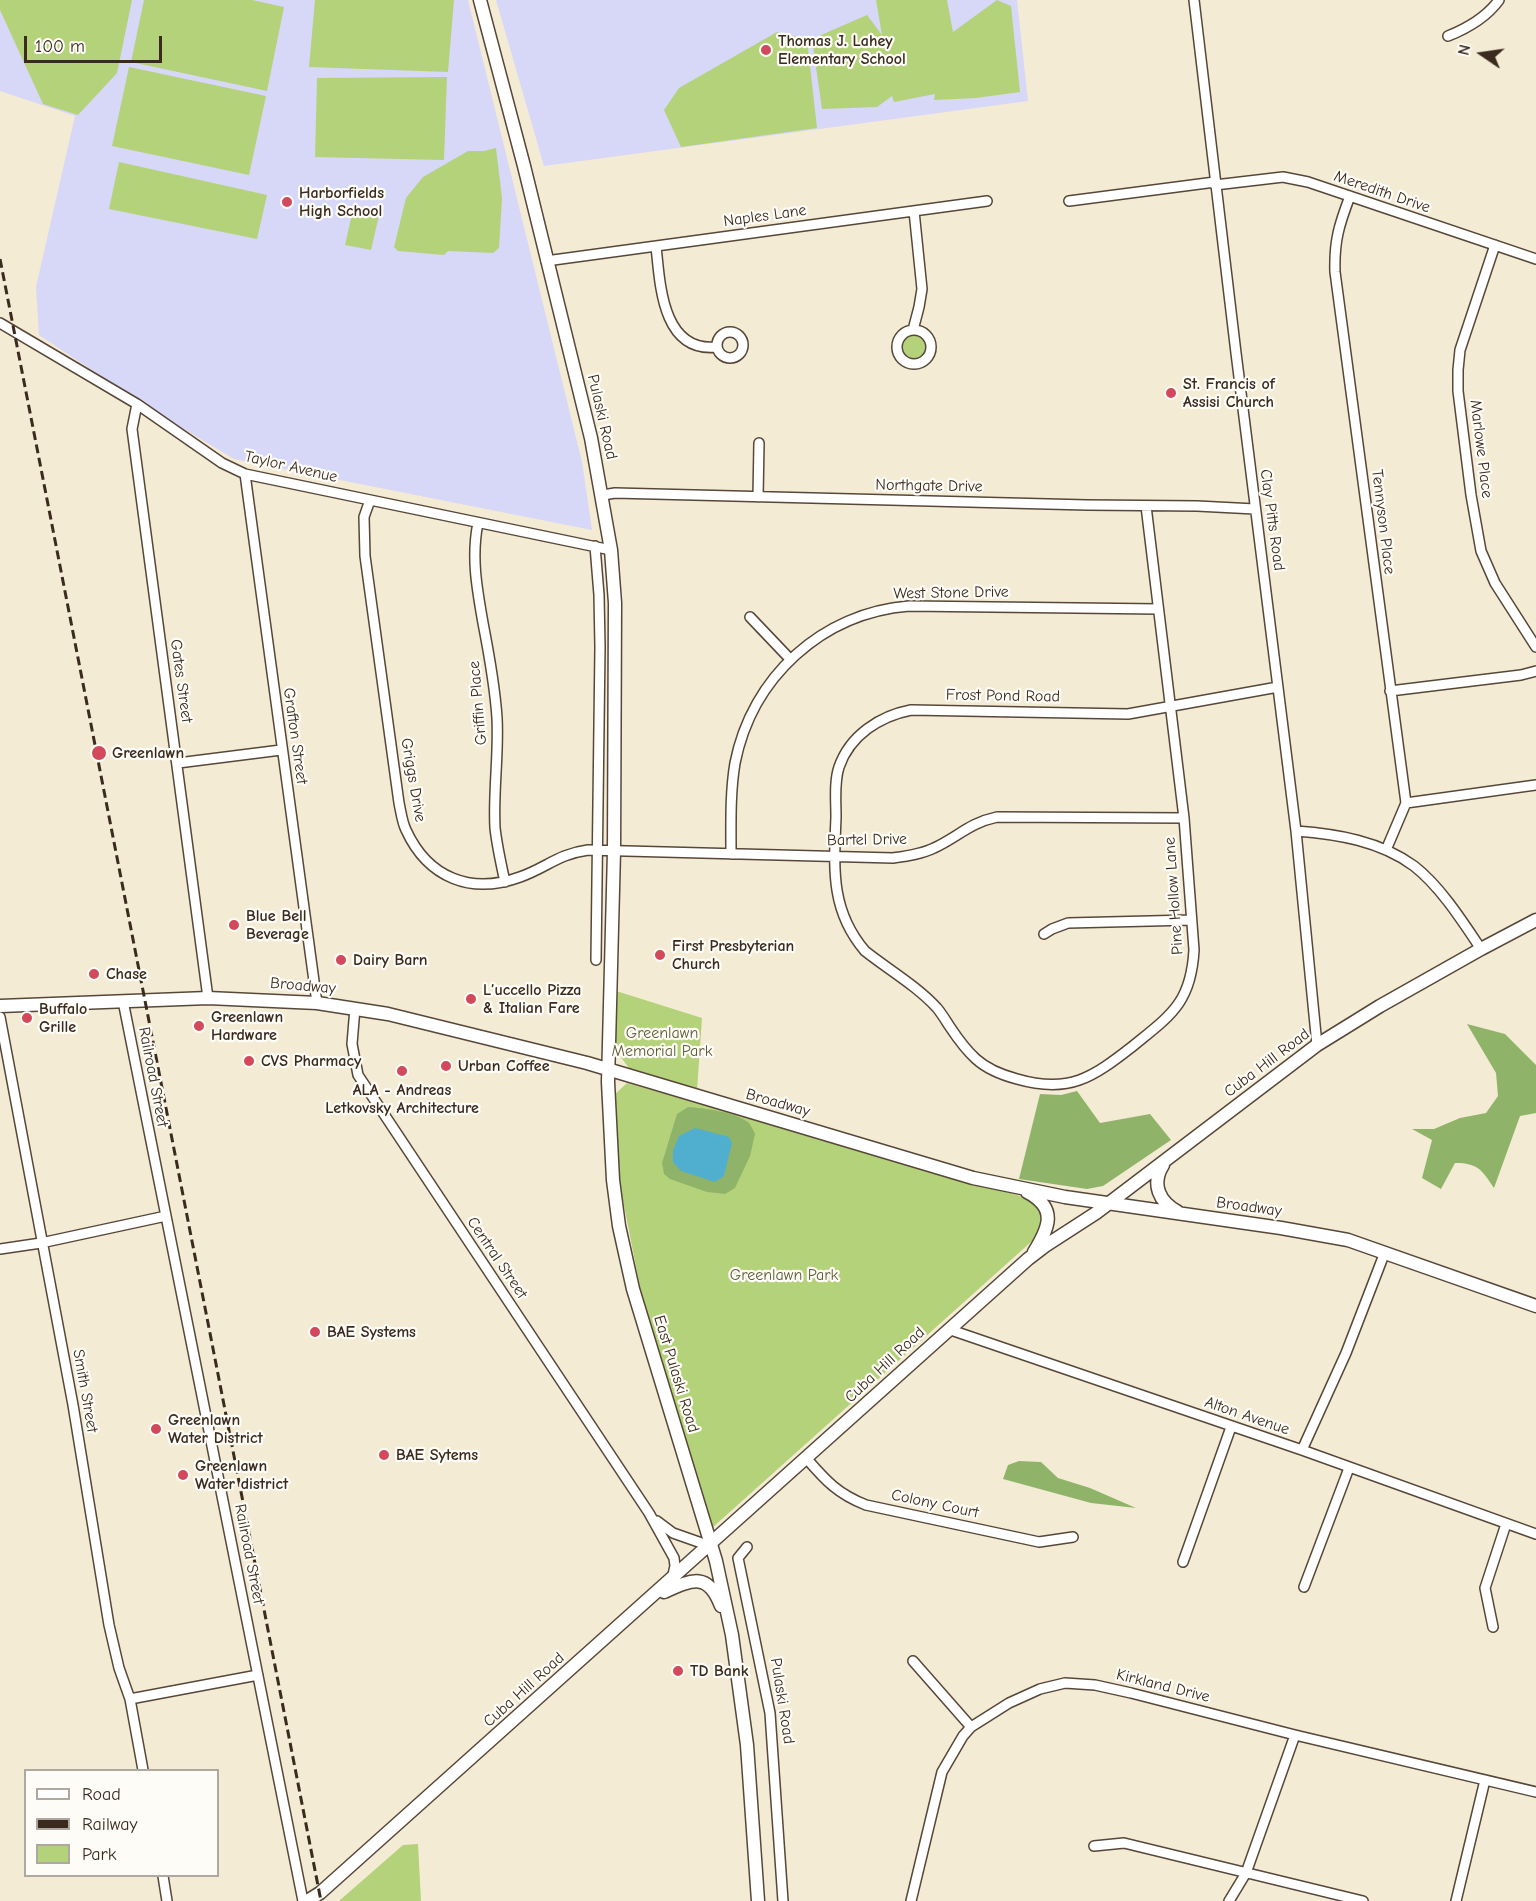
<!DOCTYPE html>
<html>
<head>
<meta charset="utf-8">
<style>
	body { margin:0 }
	#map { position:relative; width:1536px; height:1901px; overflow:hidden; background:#f4ebd4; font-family:"Comic Neue",sans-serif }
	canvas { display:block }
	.legend { position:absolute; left:24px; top:1769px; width:195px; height:108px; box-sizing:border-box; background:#fdfcf7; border:2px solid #afa8a0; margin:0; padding:8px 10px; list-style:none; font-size:18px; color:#3b2a1e }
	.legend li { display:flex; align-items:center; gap:12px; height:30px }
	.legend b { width:30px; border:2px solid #afa8a0 }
	.north { position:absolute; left:1452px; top:24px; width:60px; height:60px; -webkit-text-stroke:4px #fdfcf7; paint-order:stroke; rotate:283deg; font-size:16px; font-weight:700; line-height:24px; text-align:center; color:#3b2a1e }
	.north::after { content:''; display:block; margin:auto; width:21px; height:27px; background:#3b2a1e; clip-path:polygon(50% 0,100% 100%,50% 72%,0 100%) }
	.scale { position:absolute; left:24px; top:36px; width:138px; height:27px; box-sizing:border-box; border:3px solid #3b2a1e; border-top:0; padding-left:8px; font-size:18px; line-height:21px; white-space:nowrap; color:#3b2a1e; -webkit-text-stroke:4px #fdfcf7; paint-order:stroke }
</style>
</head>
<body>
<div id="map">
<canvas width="1536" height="1901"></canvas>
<ul class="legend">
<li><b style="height:8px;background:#fff"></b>Road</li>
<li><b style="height:8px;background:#3b2a1e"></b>Railway</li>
<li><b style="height:16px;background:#b4d279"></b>Park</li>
</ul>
<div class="north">N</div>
<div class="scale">100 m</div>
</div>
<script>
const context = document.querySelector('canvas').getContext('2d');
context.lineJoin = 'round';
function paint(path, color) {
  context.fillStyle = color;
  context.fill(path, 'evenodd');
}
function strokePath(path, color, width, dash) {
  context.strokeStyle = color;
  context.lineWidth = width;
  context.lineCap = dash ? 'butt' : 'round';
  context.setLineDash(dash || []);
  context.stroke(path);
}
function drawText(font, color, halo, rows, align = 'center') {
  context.font = font + ' "Comic Neue",sans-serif';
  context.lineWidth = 4.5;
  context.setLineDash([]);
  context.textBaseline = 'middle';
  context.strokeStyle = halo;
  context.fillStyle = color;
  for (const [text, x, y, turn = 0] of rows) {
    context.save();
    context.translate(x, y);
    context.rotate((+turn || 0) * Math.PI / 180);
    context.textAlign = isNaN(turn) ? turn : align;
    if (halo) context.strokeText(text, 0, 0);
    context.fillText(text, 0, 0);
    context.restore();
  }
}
const built = new Path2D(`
	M0,0H468L582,462L592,530L234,459L149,408L39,335L36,287L75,116L0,91Z
	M496,0H1017L1028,101L544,166Z`);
const green = new Path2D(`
	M0,0H132L117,73L78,115L43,104L0,10Z
	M144,0H252L284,7L267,91L131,62Z
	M315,0H454L448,72L309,67Z
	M876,0H947L953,32L997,0L1011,6L1020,92L976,98L934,100L935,94L894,102L892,96L877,107L822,109L812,39L867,15L882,35Z
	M777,32L807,39L817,128L681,147L664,110L679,88Z
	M129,67L266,96L249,175L112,146Z
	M447,77L444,160L315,157L317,78Z
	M496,148L502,198L499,248L493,253L448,251L444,255L398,251L394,247L406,198L423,177L468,151H484Z
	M119,162L267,195L257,239L109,209Z
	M354,205L380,211L371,250L345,245Z
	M900 347a14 14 0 1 1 28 0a14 14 0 1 1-28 0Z
	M613,990L702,1018L697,1091L631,1071L612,1045Z
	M627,1083L1034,1200L1045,1215L1041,1233L712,1528L641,1292L619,1180L614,1095Z
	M418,1844L421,1901H339L403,1845Z`);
const forest = new Path2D(`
	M1467,1024L1505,1034L1536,1065V1113L1520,1116L1494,1188C1482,1170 1478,1163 1455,1163L1441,1189L1422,1178L1432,1140L1412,1129H1434L1460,1118L1486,1113L1498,1096L1496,1073Z
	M1077,1091L1100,1123L1150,1114L1171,1140L1103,1186L1087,1189L1019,1179L1040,1094L1061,1095Z
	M688,1107C704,1108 734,1112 748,1122C751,1125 753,1130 755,1134L750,1156L735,1188L725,1194L707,1192L670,1179L664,1174L662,1163L677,1114ZM682,1136L727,1160L724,1176Z
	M1019,1461L1041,1462L1058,1478L1090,1488L1136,1508L1091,1503L1003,1479L1008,1465Z`);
const water = new Path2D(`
	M695,1128L729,1137L732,1143L724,1176L715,1182L681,1171L673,1162V1151L679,1136Z`);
const minor = new Path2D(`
	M1194,0L1236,353L1296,831L1317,1045
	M1448,36C1468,28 1486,18 1499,0
	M1215,185L1283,177L1308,182L1536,259
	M1350,196C1339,225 1334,241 1335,272L1406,803L1386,850
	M1069,201L1215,182
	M1495,245L1460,350L1458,370V391L1471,495L1481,551L1495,583L1536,647
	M656,246C660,284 662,353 717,347
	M546,261L987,201
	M0,323L137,404L222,463L245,474L611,550
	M897 347a17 17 0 1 1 34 0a17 17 0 1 1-34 0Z
	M913,330L919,307L922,289L914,211
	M717 345a13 13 0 1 1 26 0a13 13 0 1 1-26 0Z
	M137,404L132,429L208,998
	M245,474L317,1003
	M603,495L615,493L1087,505L1197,506L1255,509
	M758,497L759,443
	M370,500L364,517L365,556L399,803C401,812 402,822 406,830C428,878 471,895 520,877C546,868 558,854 588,850L893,858C907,856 922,854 934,848C958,837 969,823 997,817L1184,818
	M1146,506L1184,818L1194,950C1191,1003 1171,1015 1133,1046C1092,1078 1069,1094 1017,1079C1002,1075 987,1069 976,1059C966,1050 958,1039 950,1027C946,1021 942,1014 937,1008C917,986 889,970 865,951C830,910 834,868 836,817C836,801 834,782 839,767C850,735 880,716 911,710L1128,714L1278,687
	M478,523C471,557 477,589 483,623C489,654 495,686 497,718C499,754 493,791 495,828C497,846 501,864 505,882
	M595,546L599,595L600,647L596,960
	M750,617L790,659
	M1390,691L1521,675L1536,671
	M178,763L281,750
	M1406,803L1536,785
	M1296,831C1337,834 1380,841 1414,866C1440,886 1463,922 1481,949
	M731,854C731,824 730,793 735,763C752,677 822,613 909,606L1158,609
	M1044,934L1052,929L1068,923L1191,920
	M123,1001L303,1901
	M355,1008L352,1044L358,1075L649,1513L674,1558L675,1566L672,1579
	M0,1017L73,1405L109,1625L119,1668L130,1699L143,1770
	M0,1249L41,1243L166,1216
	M948,1329L1302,1450L1536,1534
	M1302,1450L1346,1353L1385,1252
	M807,1459C826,1481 838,1494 866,1505L1039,1542L1073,1537
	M657,1521L673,1533L710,1546
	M747,1547L738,1558L770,1713L783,1901
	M1183,1562L1231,1427
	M1304,1587L1349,1468
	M1493,1627L1485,1588L1506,1524
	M913,1661L971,1727
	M130,1699L258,1675
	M1094,1846L1124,1843L1363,1901
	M163,1876L167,1901
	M911,1901L942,1772L963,1736L971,1727L1009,1703L1040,1689L1065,1683L1095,1685L1131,1693L1295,1735L1536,1792
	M1229,1901L1246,1873L1295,1735
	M1456,1901L1485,1780`);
const major = new Path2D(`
	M480,0L524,166L591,438L611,550L615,603L614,851L608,1082L613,1180L619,1226L633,1289L716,1561L732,1635L747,1745L758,1901
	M0,1006L208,998L317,1003L388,1014L587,1063L973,1178L1065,1197L1281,1228L1348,1240L1536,1306
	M1163,1165C1151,1184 1159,1202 1178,1212
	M1027,1192C1058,1208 1049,1228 1034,1252
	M664,1592C691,1580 708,1571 721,1606
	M307,1901L320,1893L1028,1259L1045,1246L1096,1213L1317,1045L1380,1006L1481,949L1536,920`);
const rail = new Path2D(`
	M0,259L321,1901`);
const markers = [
	[766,50,6,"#d1495b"],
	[287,202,6,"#d1495b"],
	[1171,393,6,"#d1495b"],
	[99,753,8,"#d1495b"],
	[234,925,6,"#d1495b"],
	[660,955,6,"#d1495b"],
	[341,960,6,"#d1495b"],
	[94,974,6,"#d1495b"],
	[471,999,6,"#d1495b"],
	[27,1018,6,"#d1495b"],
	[199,1026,6,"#d1495b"],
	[249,1061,6,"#d1495b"],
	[446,1066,6,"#d1495b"],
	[402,1071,6,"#d1495b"],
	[315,1332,6,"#d1495b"],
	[156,1429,6,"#d1495b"],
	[384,1455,6,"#d1495b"],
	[183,1475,6,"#d1495b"],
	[678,1671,6,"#d1495b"]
];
const poiNames = [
	["Thomas J. Lahey",778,41],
	["Elementary School",778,59],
	["Harborfields",299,193],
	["High School",299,211],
	["St. Francis of",1183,384],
	["Assisi Church",1183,402],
	["Greenlawn",112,753],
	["Blue Bell",246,916],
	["Beverage",246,934],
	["First Presbyterian",672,946],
	["Church",672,964],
	["Dairy Barn",353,960],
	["Chase",106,974],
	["L’uccello Pizza",483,990],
	["& Italian Fare",483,1008],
	["Buffalo",39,1009],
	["Grille",39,1027],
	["Greenlawn",211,1017],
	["Hardware",211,1035],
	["CVS Pharmacy",261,1061],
	["Urban Coffee",458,1066],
	["ALA - Andreas",402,1090,"center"],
	["Letkovsky Architecture",402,1108,"center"],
	["BAE Systems",327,1332],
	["Greenlawn",168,1420],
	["Water District",168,1438],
	["BAE Sytems",396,1455],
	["Greenlawn",195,1466],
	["Water district",195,1484],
	["TD Bank",690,1671]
];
const streetNames = [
	["Meredith Drive",1382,192,19],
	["Naples Lane",765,216,-8],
	["Pulaski Road",602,417,77],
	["Marlowe Place",1481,449,83],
	["Taylor Avenue",291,467,13],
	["Northgate Drive",929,486,1],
	["Clay Pitts Road",1272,520,82],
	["Tennyson Place",1383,522,83],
	["West Stone Drive",951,593,-1],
	["Gates Street",181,681,82],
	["Frost Pond Road",1003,696,1],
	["Griffin Place",478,703,-95],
	["Grafton Street",295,736,82],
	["Griggs Drive",413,780,80],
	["Bartel Drive",867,840,-1],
	["Pine Hollow Lane",1174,896,-94],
	["Broadway",303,986,5],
	["Cuba Hill Road",1267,1063,-37],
	["Railroad Street",153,1077,79],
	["Broadway",778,1103,16],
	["Broadway",1249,1207,8],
	["Central Street",497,1258,56],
	["Cuba Hill Road",885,1365,-43],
	["East Pulaski Road",676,1374,73],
	["Smith Street",85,1391,80],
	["Alton Avenue",1247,1416,19],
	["Colony Court",935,1504,12],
	["Railroad Street",249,1554,79],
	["Kirkland Drive",1163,1686,14],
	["Cuba Hill Road",524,1690,-42],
	["Pulaski Road",782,1701,81]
];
const parkNames = [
	["Greenlawn",662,1033],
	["Memorial Park",662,1051],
	["Greenlawn Park",784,1275]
];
paint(built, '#d7d7f8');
paint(green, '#b4d279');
paint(forest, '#8fb469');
paint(water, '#50afce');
strokePath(minor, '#574739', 12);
strokePath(major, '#574739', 15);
strokePath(minor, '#fff', 9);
strokePath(major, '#fff', 12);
strokePath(rail, '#3b2a1e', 3, [9, 4.5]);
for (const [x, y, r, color] of markers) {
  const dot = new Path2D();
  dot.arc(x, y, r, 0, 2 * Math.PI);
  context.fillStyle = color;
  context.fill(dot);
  strokePath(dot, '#fdfcf7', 2);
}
drawText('bold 16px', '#3b2a1e', '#fdfcf7', poiNames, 'left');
drawText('16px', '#3b2a1e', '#fdfcf7', streetNames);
drawText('16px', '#5f5c39', '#fdfcf7', parkNames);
</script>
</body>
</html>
